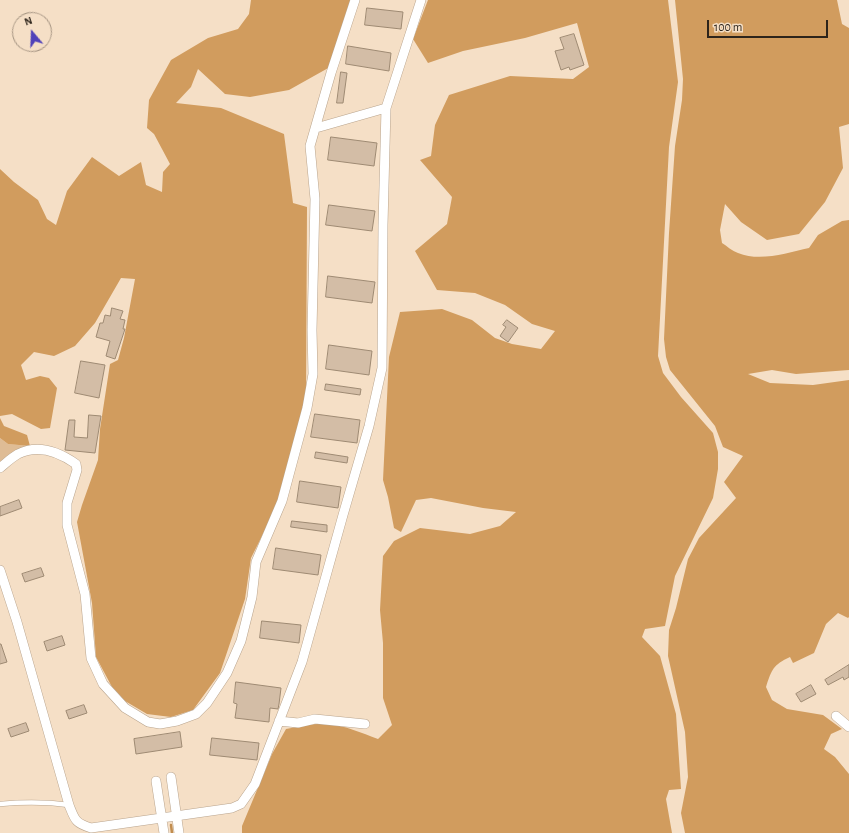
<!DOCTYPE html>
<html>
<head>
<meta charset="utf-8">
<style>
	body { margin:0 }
	#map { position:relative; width:849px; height:833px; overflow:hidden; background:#f5dfc6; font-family:"Alegreya Sans",sans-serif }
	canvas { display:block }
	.north { position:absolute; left:12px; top:12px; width:40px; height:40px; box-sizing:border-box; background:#f5dfc6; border:1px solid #a59482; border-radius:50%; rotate:341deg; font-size:11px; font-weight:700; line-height:16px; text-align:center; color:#2d241b }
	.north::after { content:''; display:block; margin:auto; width:14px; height:18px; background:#5042b9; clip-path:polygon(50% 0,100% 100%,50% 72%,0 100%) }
	.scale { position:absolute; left:707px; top:20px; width:121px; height:18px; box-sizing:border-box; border:2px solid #2d241b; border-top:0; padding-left:5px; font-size:12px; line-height:14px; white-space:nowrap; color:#2d241b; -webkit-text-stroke:3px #f5dfc6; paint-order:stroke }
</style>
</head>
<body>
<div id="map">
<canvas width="849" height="833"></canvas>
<div class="north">N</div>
<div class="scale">100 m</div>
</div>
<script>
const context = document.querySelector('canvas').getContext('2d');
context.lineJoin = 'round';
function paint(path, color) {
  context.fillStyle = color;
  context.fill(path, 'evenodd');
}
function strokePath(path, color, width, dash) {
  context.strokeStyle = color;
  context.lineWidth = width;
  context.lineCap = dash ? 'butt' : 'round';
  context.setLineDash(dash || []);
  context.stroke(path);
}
const green = new Path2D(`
	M0,438L8,444L30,446L0,464Z`);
const forest = new Path2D(`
	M251,0H351L330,67L289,90L250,97L225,94L198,69L191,87L176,103L221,108L284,134L293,203L307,207L306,399L275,510L251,558L245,599L220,673L193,710L171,717L147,714L125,701L112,687L96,657L92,603L77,522L82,505L98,460L100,429L110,364L118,360L124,338L135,279L121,278L95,323L75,346L54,356L34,352L21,365L26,380L40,376L49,378L57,388L50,428L41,429L12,414L0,416V169L14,182L38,200L47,219L56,225L67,191L92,157L119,176L141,162L146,185L162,192L163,172L170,164L154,134L147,128L149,100L171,60L208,38L238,29L249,14Z
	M428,0H668L678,82L669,147L658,356L663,373L681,397L713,433L718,452V469L713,498L675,576L665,626L645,629L642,637L660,656L676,714L681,789L669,790L666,799L672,833H242V826L272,754L286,729C298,727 313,723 326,724C344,725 362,733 378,739L392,725L383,698V643L380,610L383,556L394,541L420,528L470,534L500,526L516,512L483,508L431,498L416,500L401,532L394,528L388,497L383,480L389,357L400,312L442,309L472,320L495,338L512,344L541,349L555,331L532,324L505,305L475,293L437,290L415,251L447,224L452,197L420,160L431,156L435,125L449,95L510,76L573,79L589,67L577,23L525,38L463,51L428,63L413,39Z
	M675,0H837L842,24L849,28V124L839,127L843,168L825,202L799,234L767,240L741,222L725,204L720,230L722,243C727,246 732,251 738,253C760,262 787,253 809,248L818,235L842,221L849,220V370L796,374L772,370L748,374L770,383L813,385L849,380V617L848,618L838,613L826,624L814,653L793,663L790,657C773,665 772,669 766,687L772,700L787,709L823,715L842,729L831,734L824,749L835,757L849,774V833H685L681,813L688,777L685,732L668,656L669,630L676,608L688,559L699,538L736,498L724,482L743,456L723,447L715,426L670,370L666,357L664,339L669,233L675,146L682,100L683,79Z
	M0,418L4,426L27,435L30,446L8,444L0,438Z`);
const stream = new Path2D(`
	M171,825L172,833`);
const building = new Path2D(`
	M367,8L403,12L401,29L365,25Z
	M574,34L584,65L570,70L569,67L561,70L555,51L564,49L560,38Z
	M348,46L391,53L389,71L346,64Z
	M341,72L347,73L343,103H337Z
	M331,137L377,143L374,166L328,160Z
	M329,205L375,211L372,231L326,225Z
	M328,276L375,282L372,303L326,297Z
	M112,308L123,311L120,319L125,320L123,329H125L115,359L106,356L110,341L96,337L100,323H103L105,315L110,316Z
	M507,320L518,328L508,342L500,336L506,327L503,325Z
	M329,345L372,351L369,375L326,369Z
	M81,361L105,365L99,398L75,393Z
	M326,384L361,389L360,395L325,390Z
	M315,414L360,420L357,443L311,437Z
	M89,415L101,416L95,453L65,450L69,420H75L74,437L87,438Z
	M316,452L348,457L347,463L315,458Z
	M300,481L341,487L338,508L297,502Z
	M19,500L22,508L0,516V507Z
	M292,521L327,525V532L291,527Z
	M276,548L321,555L318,575L273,569Z
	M41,568L44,576L25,582L22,574Z
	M262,621L301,625L299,643L260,638Z
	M62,636L65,645L47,651L44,642Z
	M0,644H1L7,662L0,664Z
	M849,665V677L844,680L843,677L828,685L825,680Z
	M236,682L281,688L279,704L278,709L270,708L269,722L235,718L237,704L234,703Z
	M811,685L816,694L801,702L796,694Z
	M84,705L87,713L69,719L66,711Z
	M26,723L29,731L11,737L8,729Z
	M180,732L182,747L136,754L134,739Z
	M212,738L259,743L257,760L210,755Z`);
const lane = new Path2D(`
	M0,804C23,802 47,802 69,805`);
const street = new Path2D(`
	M316,128L386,108
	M0,468C6,463 11,458 18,454C38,444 59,452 76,464L77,470L67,503V525L85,594L91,658L103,684L125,708L148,722L160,724L177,721L196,714L207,703L227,673L241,641L252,597L256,562L282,501L307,408L313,374L312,330L315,199L310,146L331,73L355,0
	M0,570L17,622L69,805C75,820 75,823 91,828L232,808L241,804L255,784L302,662L343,515L369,426L382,368L383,225L386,108L421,0
	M836,716L849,727
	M279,721L298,723L315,719L365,724
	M171,777L179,833
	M156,781L164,833`);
paint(green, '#dfbc95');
paint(forest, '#d19c5e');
strokePath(stream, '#c18d4f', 2.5);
paint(building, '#d3bda6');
strokePath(building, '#9e8a73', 1);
strokePath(lane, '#b9a48d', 5.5);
strokePath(street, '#b9a48d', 10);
strokePath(lane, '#fff', 4.5);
strokePath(street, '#fff', 9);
</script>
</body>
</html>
